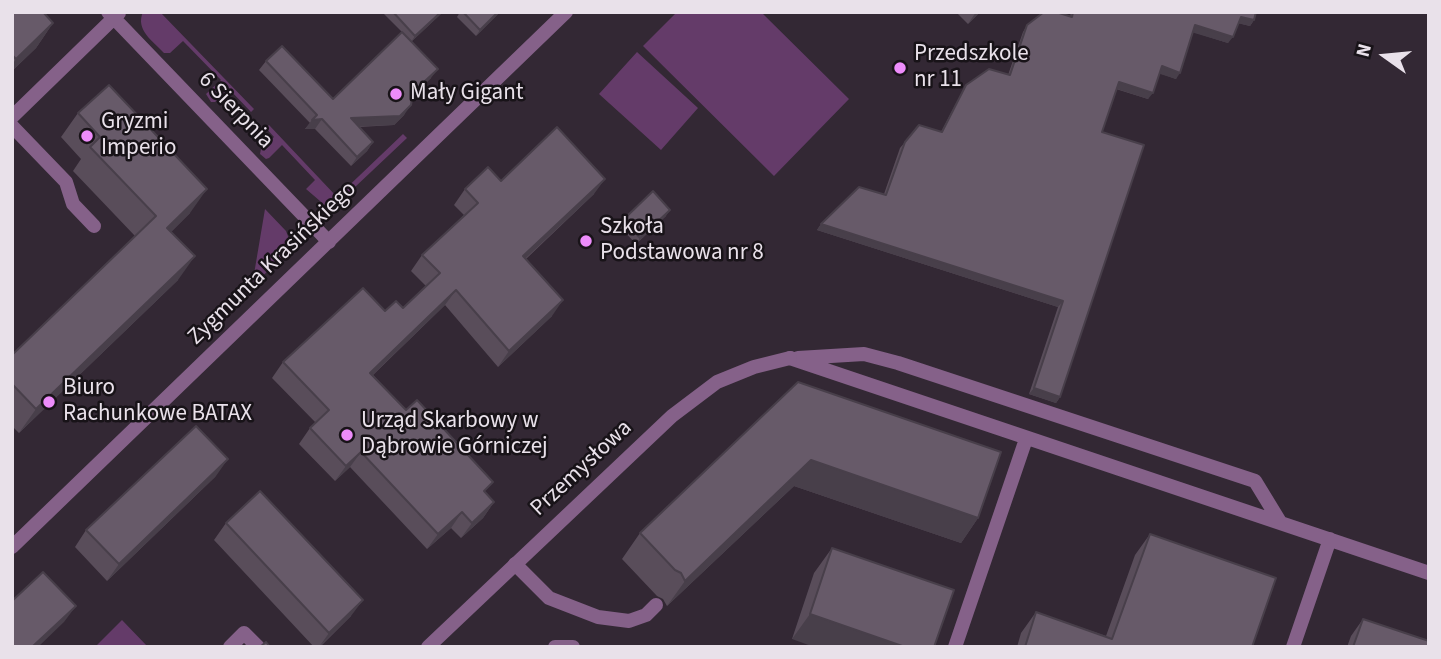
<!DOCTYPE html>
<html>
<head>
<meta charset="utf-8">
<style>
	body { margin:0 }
	#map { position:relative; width:1441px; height:659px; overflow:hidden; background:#332834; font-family:"Source Sans 3",sans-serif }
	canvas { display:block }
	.frame { position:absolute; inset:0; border:14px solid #e9e1ea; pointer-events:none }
	.north { position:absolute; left:1350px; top:21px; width:70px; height:70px; -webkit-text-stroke:5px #181318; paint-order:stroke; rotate:285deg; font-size:19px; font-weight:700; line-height:28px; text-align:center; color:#e9e1ea }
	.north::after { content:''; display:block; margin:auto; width:24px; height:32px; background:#e9e1ea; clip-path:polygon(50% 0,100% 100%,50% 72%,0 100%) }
</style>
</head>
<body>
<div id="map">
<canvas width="1441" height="659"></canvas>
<div class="frame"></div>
<div class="north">N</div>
</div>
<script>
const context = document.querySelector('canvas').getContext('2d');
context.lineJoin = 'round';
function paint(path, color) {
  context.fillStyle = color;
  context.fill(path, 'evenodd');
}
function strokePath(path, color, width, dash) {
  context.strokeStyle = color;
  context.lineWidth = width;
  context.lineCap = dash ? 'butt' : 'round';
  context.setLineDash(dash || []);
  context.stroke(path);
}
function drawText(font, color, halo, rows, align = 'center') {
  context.font = font + ' "Source Sans 3",sans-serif';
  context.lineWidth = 5;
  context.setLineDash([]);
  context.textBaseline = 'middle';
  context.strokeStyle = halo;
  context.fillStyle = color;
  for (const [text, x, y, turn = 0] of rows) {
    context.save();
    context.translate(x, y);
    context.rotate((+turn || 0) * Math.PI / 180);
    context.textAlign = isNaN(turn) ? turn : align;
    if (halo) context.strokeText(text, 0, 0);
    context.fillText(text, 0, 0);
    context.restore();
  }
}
const green = new Path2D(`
	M143,12H160L254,109L251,112L229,89L215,102H211L206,94L221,80L183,41L170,53H164C153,41 135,30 143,12Z
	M677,12H761L849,99L774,176L643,46Z
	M637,52L698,108L661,150L599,94Z
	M269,125L337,197L403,134L407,138L337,204L327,207L306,189L315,180L282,145L269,158L266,159L260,154L261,149L274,137L266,128Z
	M265,209L286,231L291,244L286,254L252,286Z
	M122,620L148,647H95Z`);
const service = new Path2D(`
	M12,126L66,182L73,204L94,226
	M790,358L1429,573
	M798,358L864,354L898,363L1255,481L1280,522
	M515,564L549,598L598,617L629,621L646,615L656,605
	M230,647L244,633L258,647
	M555,647H573
	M955,647L1026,439
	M1293,647L1330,539`);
const minor = new Path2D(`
	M108,12L329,242
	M12,117L119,13
	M12,547L566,12
	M428,647L672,416L717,382L754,367L790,358`);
const wall = new Path2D(`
	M12,12L53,23L36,48L12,71Z
	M382,12H443L411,42L431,78L412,96L404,115L394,125L359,127L373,142L367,151L351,166L315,129H305L310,123L259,70L266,61L333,99L402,32Z
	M460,12H500L476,36L457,17Z
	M956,12H980L968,24Z
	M1071,12H1256L1254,20L1250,26L1238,23L1228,43L1193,32L1176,79L1159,73L1148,99L1116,89L1102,132L1060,397L1056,403L1029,394L1058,307L817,230L821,224L884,194L900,148L905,142L941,132L962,92L966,85L1008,75L1023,32L1027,25L1070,17Z
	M78,113L190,213L171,232L178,280L19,433L12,426V355L135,236L73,171L81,159L61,137Z
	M501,181L594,194L526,259L552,316L498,367L445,305L373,375L494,502L483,518L461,538L451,528L427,549L350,467L335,481L299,444L310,428L316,423L272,378L283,362L385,311L403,308L426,286L411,271L422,255L464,215L454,205L465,189Z
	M666,216L636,244L619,226L623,220Z
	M798,382L978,518L961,543L794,486L667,606L663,599L657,596L622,559L640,533Z
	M216,476L107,581L75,547L86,530Z
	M226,523L351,616L320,647H314L214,540Z
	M1150,534L1252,647H1017L1021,633L1036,612L1106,636L1135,555Z
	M832,548L934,647L792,639L814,573Z
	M1363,619L1429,647H1347L1351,636Z`);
const shadedWall = new Path2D(`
	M441,12H443L411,42L415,36Z
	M498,12H500L476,36L480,30Z
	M976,12H980L968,24Z
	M1241,17L1254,20L1250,26L1237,23Z
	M53,23L36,48L12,71V65L16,59Z
	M1195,25L1233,37L1228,43L1191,32Z
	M1162,66L1180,73L1176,79L1157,73Z
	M438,69L431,78L406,101L413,92Z
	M1119,82L1153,93L1148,99L1114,88Z
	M411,105L404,115L394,125L344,127L351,118Z
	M322,119L315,129H305L312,120Z
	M373,142L367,151L351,166L357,157Z
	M605,179L594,194L512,271L523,256Z
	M207,189L190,213L150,252L167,228Z
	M670,210L666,216L636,244L640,238Z
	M821,224L1063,301L1058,307L817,230Z
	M195,256L178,280L19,433L36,409Z
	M456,290L445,305L359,388L370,373Z
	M563,300L552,316L498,367L509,351Z
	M1034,388L1060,397L1056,403L1029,394Z
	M361,452L350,467L335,481L346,466Z
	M228,459L216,476L107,581L119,564Z
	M811,460L978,518L961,543L794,486L667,606L685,581Z
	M494,502L483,518L461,538L472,523Z
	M462,512L451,528L427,549L438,534Z
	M363,600L351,616L319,647L329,633Z
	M76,606L64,622L38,647H32Z
	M810,614L905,647H814L792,639Z`);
const building = new Path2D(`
	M12,12H43L53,23L16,59L12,55Z
	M393,12H441L415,36Z
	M463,12H498L480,30Z
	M1044,12H1056L1072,17L1073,12H1256L1254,20L1241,17L1233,37L1195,25L1180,73L1162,66L1153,93L1119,82L1102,132L1144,145L1060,397L1034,388L1063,301L821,224L859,187L886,195L905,142L919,125L942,132L966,85L989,69L1010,75L1027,25Z
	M402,32L438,69L413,92L411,105L400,116L351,118L373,142L357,157L322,119L312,120L317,115L266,61L282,46L333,99Z
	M109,85L207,189L167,228L195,256L36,409L12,384V355L156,216L90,147L100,137L78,113Z
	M557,127L605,179L523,256L563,300L509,351L456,290L370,373L406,410L417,400L493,482L484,491L494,502L472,523L462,512L438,534L361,452L346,466L310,428L329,410L283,362L363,288L385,311L396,301L403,308L440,273L422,255L478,203L465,189L488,167L501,181Z
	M653,191L670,210L640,238L623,220Z
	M798,382L1001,452L978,518L811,460L685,581L681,573L675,570L640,533Z
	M196,426L228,459L119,564L86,530Z
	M260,491L363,600L329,633L226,523Z
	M1150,534L1276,578L1252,647H1025L1036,612L1112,639Z
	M832,548L954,590L934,647H905L810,614Z
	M43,572L76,606L32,647H12V601Z
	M1363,619L1429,641V647H1353Z
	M266,642L270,647H260Z`);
const markers = [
	[900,68,7,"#ed8cfa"],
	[396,94,7,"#ed8cfa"],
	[87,136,7,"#ed8cfa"],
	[586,241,7,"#ed8cfa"],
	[49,402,7,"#ed8cfa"],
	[347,435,7,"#ed8cfa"]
];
const poiNames = [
	["Przedszkole",914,55],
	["nr 11",914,81],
	["Mały Gigant",410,94],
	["Gryzmi",101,123],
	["Imperio",101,149],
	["Szkoła",600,228],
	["Podstawowa nr 8",600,254],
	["Biuro",63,389],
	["Rachunkowe BATAX",63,415],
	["Urząd Skarbowy w",361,422],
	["Dąbrowie Górniczej",361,448]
];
const streetNames = [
	["6 Sierpnia",235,111,46],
	["Zygmunta Krasińskiego",273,264,-44],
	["Przemysłowa",582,469,-43]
];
paint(green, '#643b69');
strokePath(service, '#856189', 14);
strokePath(minor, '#856189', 14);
paint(wall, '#594d5a');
paint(shadedWall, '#483f4a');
paint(building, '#675a69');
strokePath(building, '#483f4a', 2);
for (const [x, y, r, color] of markers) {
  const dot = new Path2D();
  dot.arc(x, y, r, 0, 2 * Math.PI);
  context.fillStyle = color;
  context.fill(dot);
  strokePath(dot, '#181318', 2.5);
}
drawText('23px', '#e9e1ea', '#181318', poiNames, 'left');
drawText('23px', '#e9e1ea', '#181318', streetNames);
</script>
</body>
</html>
